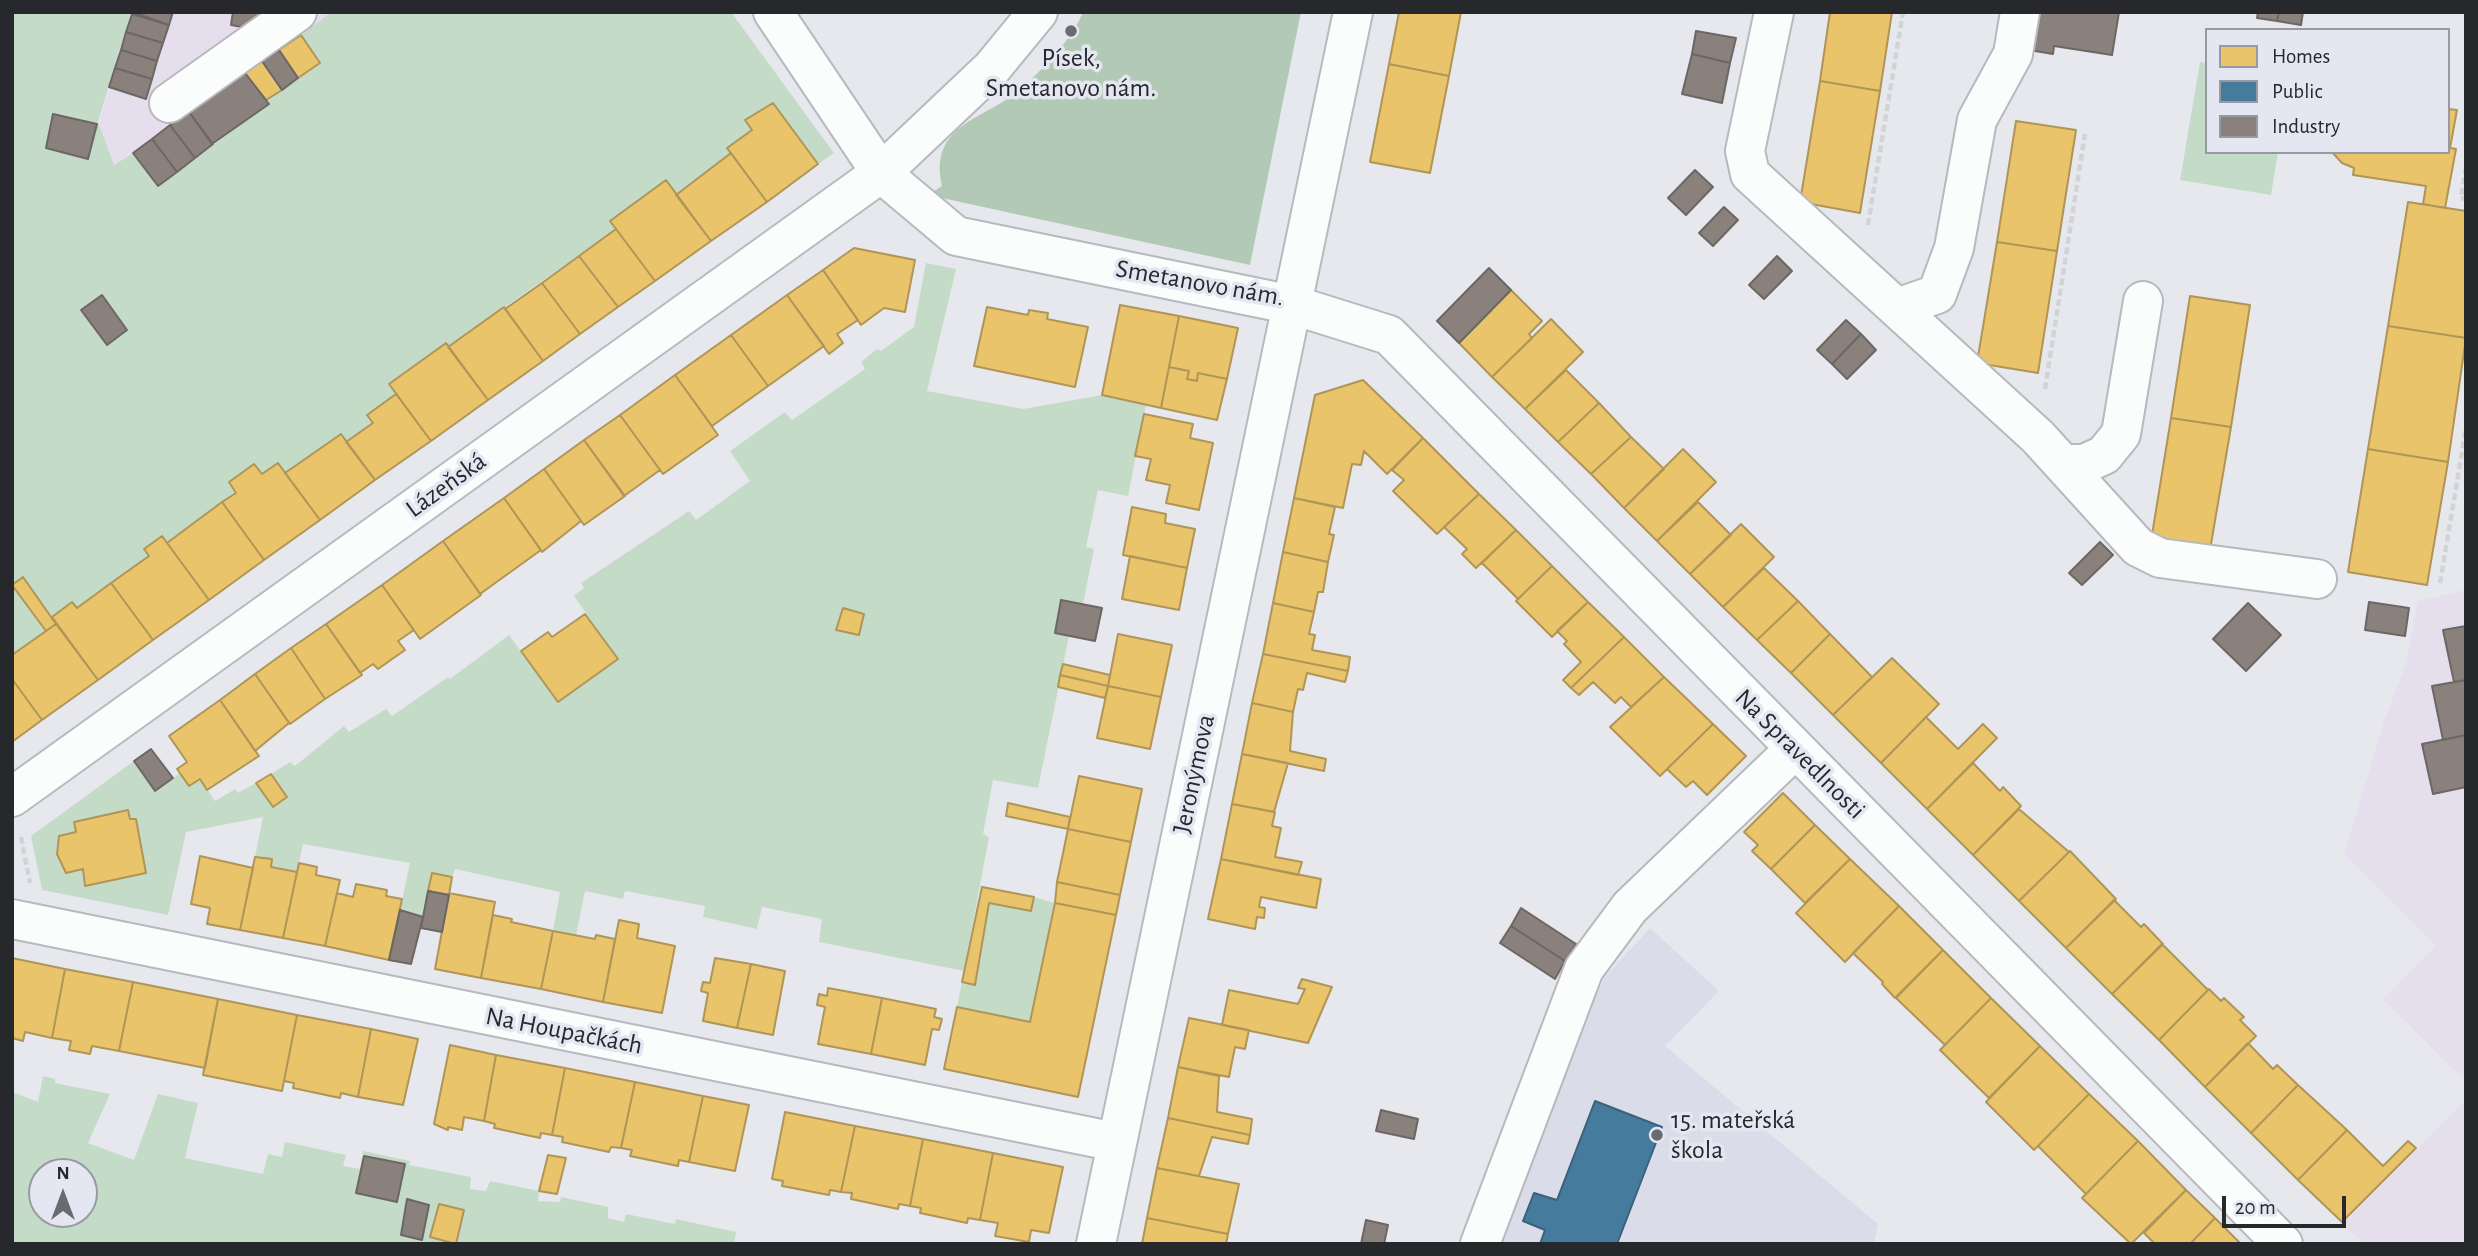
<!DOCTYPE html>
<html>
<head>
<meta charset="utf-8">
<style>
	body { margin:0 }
	#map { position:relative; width:2478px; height:1256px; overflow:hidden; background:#e7e8ee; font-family:"Alegreya Sans",sans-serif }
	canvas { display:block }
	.frame { position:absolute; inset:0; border:14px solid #27282c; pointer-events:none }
	.legend { position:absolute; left:2205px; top:28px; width:245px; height:126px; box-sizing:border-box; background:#e4e6f1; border:2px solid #989aa2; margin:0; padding:9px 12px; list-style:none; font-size:21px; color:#27282c }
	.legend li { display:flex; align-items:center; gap:14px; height:35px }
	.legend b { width:35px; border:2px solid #989aa2 }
	.north { position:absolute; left:28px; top:1158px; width:70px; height:70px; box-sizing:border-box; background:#e4e6f1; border:2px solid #989aa2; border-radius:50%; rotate:0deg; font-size:19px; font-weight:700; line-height:28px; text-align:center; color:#27282c }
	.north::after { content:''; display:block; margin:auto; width:24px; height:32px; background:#6a6b70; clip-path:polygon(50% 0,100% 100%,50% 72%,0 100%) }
	.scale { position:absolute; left:2222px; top:1196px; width:124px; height:32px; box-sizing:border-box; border:4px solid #27282c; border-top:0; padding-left:9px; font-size:21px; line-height:24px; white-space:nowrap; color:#27282c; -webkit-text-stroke:5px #e4e6f1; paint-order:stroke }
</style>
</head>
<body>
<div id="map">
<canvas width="2478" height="1256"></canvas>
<div class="frame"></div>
<ul class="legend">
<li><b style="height:19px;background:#e9c46a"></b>Homes</li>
<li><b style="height:19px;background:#457b9d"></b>Public</li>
<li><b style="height:19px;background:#8a817c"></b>Industry</li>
</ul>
<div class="north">N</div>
<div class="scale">20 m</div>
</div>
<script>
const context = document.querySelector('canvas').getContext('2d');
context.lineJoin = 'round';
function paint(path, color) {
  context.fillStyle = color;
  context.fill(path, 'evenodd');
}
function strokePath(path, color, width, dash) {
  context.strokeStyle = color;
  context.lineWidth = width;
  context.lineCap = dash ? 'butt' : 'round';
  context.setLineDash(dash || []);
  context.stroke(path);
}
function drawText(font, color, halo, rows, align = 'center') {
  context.font = font + ' "Alegreya Sans",sans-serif';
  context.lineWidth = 7;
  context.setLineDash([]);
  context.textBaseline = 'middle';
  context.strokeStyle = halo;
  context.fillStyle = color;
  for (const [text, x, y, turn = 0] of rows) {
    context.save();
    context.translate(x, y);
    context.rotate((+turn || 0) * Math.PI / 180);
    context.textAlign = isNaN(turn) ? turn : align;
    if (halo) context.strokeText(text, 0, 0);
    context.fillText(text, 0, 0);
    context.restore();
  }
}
const industrial = new Path2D(`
	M132,12H331L114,165L99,124Z
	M2466,590V1081L2383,1000L2435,946L2344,855L2385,718L2406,664L2418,601Z
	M2466,1100V1244H2363L2343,1224Z`);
const built = new Path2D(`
	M1650,928L1719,991L1665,1046L1878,1224L1874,1244H1500L1597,993L1604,978Z`);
const green = new Path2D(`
	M12,12H131L98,122L114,165L133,153L158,186L269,104L266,100L320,64L301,35L331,12H731L834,153L818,164L773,103L746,120L752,130L728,147L731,153L676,195L665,181L610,221L616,229L448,347L445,344L389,383L396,394L367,414L373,423L346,442L340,434L285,473L278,463L262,474L254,465L236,493L167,543L162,537L144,549L149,556L77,608L72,602L52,617L22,577L12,585L46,631L12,655ZM53,114L96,124L88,159L46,148ZM102,295L127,330L107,345L82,310Z
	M2200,62L2207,63V152H2278L2271,195L2180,180Z
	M926,263L956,269L927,391L1023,409L1102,395L1146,405L1128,496L1098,490L1086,547L1094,549L1083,604L1061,600L1055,632L1069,636L1038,788L993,780L983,834L989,837L964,971L819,942L822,919L762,907L757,929L703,917L705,906L625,891L623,899L585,891L576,935L553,931L560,892L455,869L452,877L432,873L423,917L400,910L410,863L303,844L297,872L271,867L272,859L255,857L263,817L186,832L168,915L42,890L31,836L134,761L155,791L180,773L189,786L200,779L215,801L235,789L238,793L256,783L273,807L287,797L271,774L290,762L295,766L344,726L349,732L386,709L392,716L448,677L450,679L509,635L558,702L618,659L574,596L584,588L581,583L689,511L696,520L750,481L730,451L785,412L792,420L865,369L861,362L877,349L881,351L914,327ZM128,810L130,819H136L146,873L85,885L83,869L66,873L57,855L59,836L76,832L74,822Z
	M1034,897L1055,903L1030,1022L957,1007L962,982L975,985L989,903L1030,911Z
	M43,1076L55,1079V1083L110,1094L88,1143L134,1160L158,1094L198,1103L185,1158L263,1174L268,1154L282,1157L285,1142L346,1155L343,1166L360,1169L363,1151L410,1161L409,1165L471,1177L470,1189L486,1191L490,1181L539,1191L538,1201L560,1202L561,1197L608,1207V1218L624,1222L626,1214L675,1224L676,1219L736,1232L734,1244H12V1092L38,1102ZM42,1172H84V1214H42Z`);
const forest = new Path2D(`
	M1083,12H1301L1250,265L928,195L942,186C928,122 987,120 1023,87C1044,68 1072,39 1083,12Z`);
const homes = new Path2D(`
	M1399,12H1461L1449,76L1389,64Z
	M1830,12H1892L1880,91L1820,81Z
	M301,35L320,63L298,78L279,50Z
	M262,61L282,90L266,100L245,73Z
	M1389,64L1449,76L1430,173L1370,162Z
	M1820,81L1880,91L1860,213L1800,202Z
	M773,103L818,164L767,202L727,148L752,130L745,120Z
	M2448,109L2457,110L2450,148L2456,149L2445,208L2423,204L2426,186L2353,175L2354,168L2342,163L2332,152H2448Z
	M2016,121L2076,130L2057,251L1997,242Z
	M731,153L767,202L711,241L676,195Z
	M666,180L711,241L655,281L610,221Z
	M2408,202L2466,211V338L2388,326Z
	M616,229L655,281L618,307L579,256Z
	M1997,242L2057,251L2038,373L1977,363Z
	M854,248L915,260L905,312L884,308L861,325L823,270Z
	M579,256L618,307L580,334L542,283Z
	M823,270L858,320L837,334L843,343L829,354L787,295Z
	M542,283L580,334L543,361L505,309Z
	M1511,290L1542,321L1529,334L1532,338L1492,377L1459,343Z
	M787,295L824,346L768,386L731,335Z
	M2190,296L2250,305L2231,427L2171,418Z
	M1120,305L1179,316L1161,408L1102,395Z
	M504,307L543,361L488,400L448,347Z
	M987,307L1028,315L1029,310L1048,313L1047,319L1088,327L1075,387L974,366Z
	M1179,316L1238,328L1227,379L1198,373L1197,381L1187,379L1189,371L1169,367Z
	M1551,319L1583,352L1525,409L1492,377Z
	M2388,326L2466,338L2448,462L2368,449Z
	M731,335L768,386L712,426L675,375Z
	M446,343L488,400L431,441L389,384Z
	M1169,367L1189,371L1187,379L1197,381L1198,373L1227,379L1217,420L1161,408Z
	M1566,370L1599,403L1558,442L1525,409Z
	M675,375L718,435L663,474L620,415Z
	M1363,380L1423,438L1387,474L1364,451L1361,465L1352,464L1343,508L1294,498L1315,395Z
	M396,394L431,441L375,480L346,442L373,423L367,415Z
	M1599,403L1631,437L1591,474L1558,442Z
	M1144,414L1193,424L1190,438L1213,443L1199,510L1166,503L1170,485L1146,480L1151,459L1135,456Z
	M620,415L660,470L624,496L584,440Z
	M2171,418L2231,427L2210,550L2151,541Z
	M341,434L375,480L320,520L285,473Z
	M1631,437L1664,469L1624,508L1591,474Z
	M1423,438L1479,494L1437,534L1393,491L1404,480L1392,470Z
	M584,440L625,496L584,525L544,469Z
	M1683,449L1716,482L1657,541L1624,508Z
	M2368,449L2448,462L2427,585L2348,572Z
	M278,463L320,520L264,560L222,502L236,493L229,482L254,464L262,474Z
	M544,469L581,521L542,552L504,498Z
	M1479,494L1516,530L1476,568L1462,554L1467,549L1444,527Z
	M504,498L541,550L480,594L443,541Z
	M1294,498L1335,507L1329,534L1334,535L1328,562L1283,552Z
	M222,502L264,560L209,600L167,543Z
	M1698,502L1731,535L1690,574L1657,541Z
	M1132,507L1166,514L1165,523L1195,529L1187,568L1123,555Z
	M1741,524L1774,557L1723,607L1690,574Z
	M1516,530L1552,566L1518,599L1482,563Z
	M162,536L209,600L153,640L111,583L149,556L144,549Z
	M443,541L481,595L420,639L382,585Z
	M1283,552L1328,562L1323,592H1318L1314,612L1273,603Z
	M1130,556L1187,568L1179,610L1122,599Z
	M1552,566L1588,602L1552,637L1516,601Z
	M1764,568L1798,601L1757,640L1723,607Z
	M23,577L56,624L46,631L12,585Z
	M111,583L153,640L98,680L52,617L72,602L77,608Z
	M382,585L414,630L398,641L405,650L378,669L373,664L360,673L326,624Z
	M1798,601L1830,634L1791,673L1757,640Z
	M1588,602L1624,637L1571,688L1563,680L1581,662L1564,644L1567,641L1557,631Z
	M1273,603L1314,612L1309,634L1315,635L1312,650L1350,657L1348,671L1263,654Z
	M843,608L864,614L859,635L836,630Z
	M585,614L618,659L558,702L521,651L548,632L552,637Z
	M56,624L98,680L42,720L12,679V655Z
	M326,624L362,675L325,699L291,648Z
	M1118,634L1172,645L1161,697L1108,686Z
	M1830,634L1872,677L1833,715L1791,673Z
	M1624,637L1664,677L1631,707L1621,697L1615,703L1593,682L1579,695L1571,688Z
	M291,648L325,699L290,724L255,674Z
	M1263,654L1348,671L1345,682L1307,673L1303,690L1298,689L1293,712L1252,703Z
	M1892,658L1939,704L1881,763L1833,715Z
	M1063,664L1110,675L1108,686L1060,675Z
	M255,674L289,723L255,751L220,700Z
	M1060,675L1108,686L1105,698L1058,687Z
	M1664,677L1713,724L1660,776L1610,727Z
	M12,679L42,720L12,742Z
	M1108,686L1161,697L1150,749L1097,738Z
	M220,700L259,756L207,790L200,779L189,786L177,769L187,762L169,736Z
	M1252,703L1293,712L1290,751L1326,759L1324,771L1242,754Z
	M1926,717L1958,749L1983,724L1997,738L1927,809L1881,763Z
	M1713,724L1746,756L1707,795L1693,781L1686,787L1667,769Z
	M1242,754L1288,763L1274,812L1232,804Z
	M1973,763L2000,791L2003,787L2021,806L1973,855L1927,809Z
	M271,774L287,797L273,807L256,783Z
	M1079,776L1142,789L1131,842L1068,829Z
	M1783,793L1815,825L1771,869L1752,851L1758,845L1744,832Z
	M1008,803L1070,817L1068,829L1006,816Z
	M1232,804L1275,812L1272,826L1281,828L1275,857L1302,862L1298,875L1221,859Z
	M2019,809L2069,852L2019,901L1973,855Z
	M128,810L130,819H136L146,873L85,886L83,869L66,873L57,854L59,836L76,832L74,822Z
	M1815,825L1850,859L1805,903L1771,869Z
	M1068,829L1131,842L1120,895L1057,882Z
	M2070,851L2116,899L2066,948L2019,901Z
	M200,856L253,868L240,930L207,924L210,908L191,904Z
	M255,857L272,859L271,867L297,872L283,938L240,930Z
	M1221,859L1321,879L1316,908L1261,897L1259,907L1265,908L1264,918L1257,917L1255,929L1208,919Z
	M1850,859L1899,906L1845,962L1796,913Z
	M299,863L317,867L316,875L340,880L325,946L283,938Z
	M432,873L452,877L449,895L428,891Z
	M1057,882L1120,895L1116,915L1055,903Z
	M356,884L387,890L386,896L402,899L389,960L325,946L337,893L353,897Z
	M982,887L1034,897L1031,911L989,903L975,985L962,982Z
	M449,893L495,902L481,978L435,969Z
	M2114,900L2141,927L2144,924L2163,944L2112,994L2066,948Z
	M1055,903L1116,915L1078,1097L944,1069L957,1007L1030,1022Z
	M1899,906L1943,950L1895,998L1882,984L1883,982L1853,953Z
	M493,915L512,919L511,922L553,931L541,989L481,978Z
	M619,920L639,924L637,938L675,946L662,1013L603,1002Z
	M553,931L595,939L596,935L615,939L603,1002L541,989Z
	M2162,944L2208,990L2159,1040L2112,994Z
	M1943,950L1991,998L1945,1045L1896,998Z
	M12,958L65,969L52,1038L25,1032L23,1041L12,1038Z
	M715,958L751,964L737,1028L703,1021L708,993L701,991L703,982L710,983Z
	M751,964L785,971L773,1035L737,1028Z
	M65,969L133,982L119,1051L92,1046L90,1054L69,1050L71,1041L52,1038Z
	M1302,979L1332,987L1308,1043L1222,1025L1229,990L1298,1004L1305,989L1298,988Z
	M133,982L218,999L205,1068L119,1051Z
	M828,988L882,998L871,1054L818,1044L825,1007L817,1005L819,994L827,996Z
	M2209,989L2221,1001L2224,998L2244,1017L2240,1020L2256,1036L2205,1087L2159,1040Z
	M882,998L936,1009L934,1017L942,1019L939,1030L932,1029L925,1065L871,1054Z
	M1991,998L2040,1046L1989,1098L1940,1050Z
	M218,999L297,1015L282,1091L203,1075Z
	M297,1015L371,1029L358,1097L341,1093L340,1098L293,1088L294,1083L284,1081Z
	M1189,1018L1249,1030L1245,1049L1235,1047L1229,1077L1178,1067Z
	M371,1029L418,1039L403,1105L358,1097Z
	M2248,1043L2273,1069L2277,1065L2298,1085L2251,1133L2205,1087Z
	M450,1045L496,1055L484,1121L464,1117L462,1130L448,1127V1130L434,1124Z
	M2040,1046L2089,1094L2034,1150L1986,1102Z
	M496,1055L565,1068L552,1135L541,1133L540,1138L494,1128L495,1124L484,1121Z
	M1178,1067L1219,1076L1217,1112L1252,1119L1250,1135L1168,1118Z
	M565,1068L635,1082L621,1148L611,1147L609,1152L562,1142L563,1137L552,1135Z
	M635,1082L703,1096L689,1162L679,1160L678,1166L630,1156L632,1150L621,1148Z
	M2298,1085L2347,1130L2298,1180L2251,1133Z
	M2089,1094L2138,1141L2086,1194L2038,1146Z
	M703,1096L749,1105L735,1171L689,1162Z
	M785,1112L855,1126L841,1192L830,1190L829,1195L782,1186L783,1181L772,1179Z
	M1168,1118L1250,1135L1248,1144L1212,1137L1199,1176L1157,1168Z
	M855,1126L923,1139L910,1206L899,1204L898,1209L851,1199L852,1193L841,1192Z
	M2347,1130L2383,1166L2408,1141L2416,1148L2342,1222L2298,1180Z
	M923,1139L993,1153L980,1220L968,1218L967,1223L920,1213L921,1208L910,1206Z
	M2138,1141L2186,1190L2131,1244L2082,1198Z
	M993,1153L1063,1167L1049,1233L1031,1230L1029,1242L995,1236L998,1223L980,1220Z
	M548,1155L566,1158L557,1194L539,1191Z
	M1157,1168L1239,1184L1228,1234L1147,1218Z
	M2186,1190L2215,1218L2190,1244H2155L2144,1233Z
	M439,1204L464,1210L456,1244L430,1237Z
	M1147,1218L1228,1234L1226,1244H1142Z
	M2215,1218L2241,1244H2190Z`);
const public = new Path2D(`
	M1595,1101L1662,1127L1617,1244H1540L1545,1230L1523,1221L1534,1193L1557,1200Z`);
const industry = new Path2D(`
	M132,12H173L169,25Z
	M233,12H268L264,31L231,25Z
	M2034,12H2119L2112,55L2054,46L2053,54L2029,50Z
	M2258,12H2279L2277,21L2257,18Z
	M2279,12H2303L2301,25L2277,21Z
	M132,14L169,25L163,43L126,32Z
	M1696,31L1736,38L1730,63L1692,54Z
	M126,32L163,43L157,61L121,50Z
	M121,50L157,61L152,79L115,68Z
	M279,50L298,78L282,90L262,61Z
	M1692,54L1730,63L1722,103L1682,94Z
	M115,68L152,79L146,99L109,87Z
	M245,73L269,104L212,144L189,112Z
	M189,112L213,144L195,158L170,125Z
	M53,114L97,124L88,159L46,148Z
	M170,125L195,158L177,172L152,139Z
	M152,139L177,172L158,186L133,153Z
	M1695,170L1713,187L1686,215L1668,198Z
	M1724,207L1738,220L1713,246L1699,233Z
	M1777,256L1792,271L1764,299L1749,285Z
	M1489,268L1511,290L1459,343L1437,321Z
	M102,295L127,330L107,345L81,310Z
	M1846,320L1861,334L1832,364L1817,350Z
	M1861,334L1876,350L1847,379L1832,364Z
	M2100,542L2113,555L2082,585L2069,573Z
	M1061,600L1102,608L1095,641L1055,633Z
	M2369,602L2409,608L2405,636L2365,630Z
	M2248,603L2281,635L2246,671L2213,639Z
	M2466,626V680L2454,682L2443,630Z
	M2466,680V735L2443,740L2432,686Z
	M2466,735V787L2433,794L2422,744Z
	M151,749L173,778L155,791L134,761Z
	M428,891L449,895L442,932L421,928Z
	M1521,908L1576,944L1565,961L1511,926Z
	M400,910L423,917L411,964L389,960Z
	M1511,926L1565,961L1555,979L1500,943Z
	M1381,1110L1418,1119L1414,1139L1376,1131Z
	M364,1156L405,1164L397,1202L356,1193Z
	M407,1199L429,1205L422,1240L401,1235Z
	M1366,1220L1388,1225L1384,1244H1361Z`);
const path = new Path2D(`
	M2466,167L2461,198L2466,199
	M1868,225L1903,12
	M2045,389L2085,134
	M2440,583L2466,428
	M21,837L30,883`);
const minor = new Path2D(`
	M773,12L881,173L956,236L1293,305L1389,335L2283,1244
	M1774,12L1745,151L1750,174L2038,437L2138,547L2160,558L2317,579
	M169,103L297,12
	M1897,308L1937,294L1954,248L1977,120L2013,54L2020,12
	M2063,464H2084L2104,455L2121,434L2143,301
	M12,797L881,173L992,68L1038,12
	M12,919L1116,1142
	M1096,1244L1353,12
	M1480,1244L1584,969L1630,907L1795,749`);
const markers = [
	[1071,31,7,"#6a6b70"],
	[1657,1135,7,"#6a6b70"]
];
const poiNames = [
	["Písek,",1071,58],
	["Smetanovo nám.",1071,88],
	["15. mateřská",1671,1120,"left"],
	["škola",1671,1150,"left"]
];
const streetNames = [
	["Smetanovo nám.",1200,283,10],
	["Lázeňská",446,485,-36],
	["Na Spravedlnosti",1800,754,45],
	["Jeronýmova",1194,774,-78],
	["Na Houpačkách",564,1031,11]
];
paint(industrial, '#e5dfed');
paint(built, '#dadce9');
paint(green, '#c4dbc7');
paint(forest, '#b2cab5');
paint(homes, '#e9c46a');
strokePath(homes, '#af9557', 2);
paint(public, '#457b9d');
strokePath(public, '#3c627b', 2);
paint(industry, '#8a817c');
strokePath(industry, '#6c6664', 2);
strokePath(minor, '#b8b9be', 42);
strokePath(path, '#d2d3d4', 4.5, [7, 3.5]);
strokePath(minor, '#fbfcfc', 38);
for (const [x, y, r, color] of markers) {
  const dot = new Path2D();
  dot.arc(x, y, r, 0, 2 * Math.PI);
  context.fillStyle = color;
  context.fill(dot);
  strokePath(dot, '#e4e6f1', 2.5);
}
drawText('26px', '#27282c', '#e4e6f1', poiNames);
drawText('26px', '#27282c', '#e4e6f1', streetNames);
</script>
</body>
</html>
